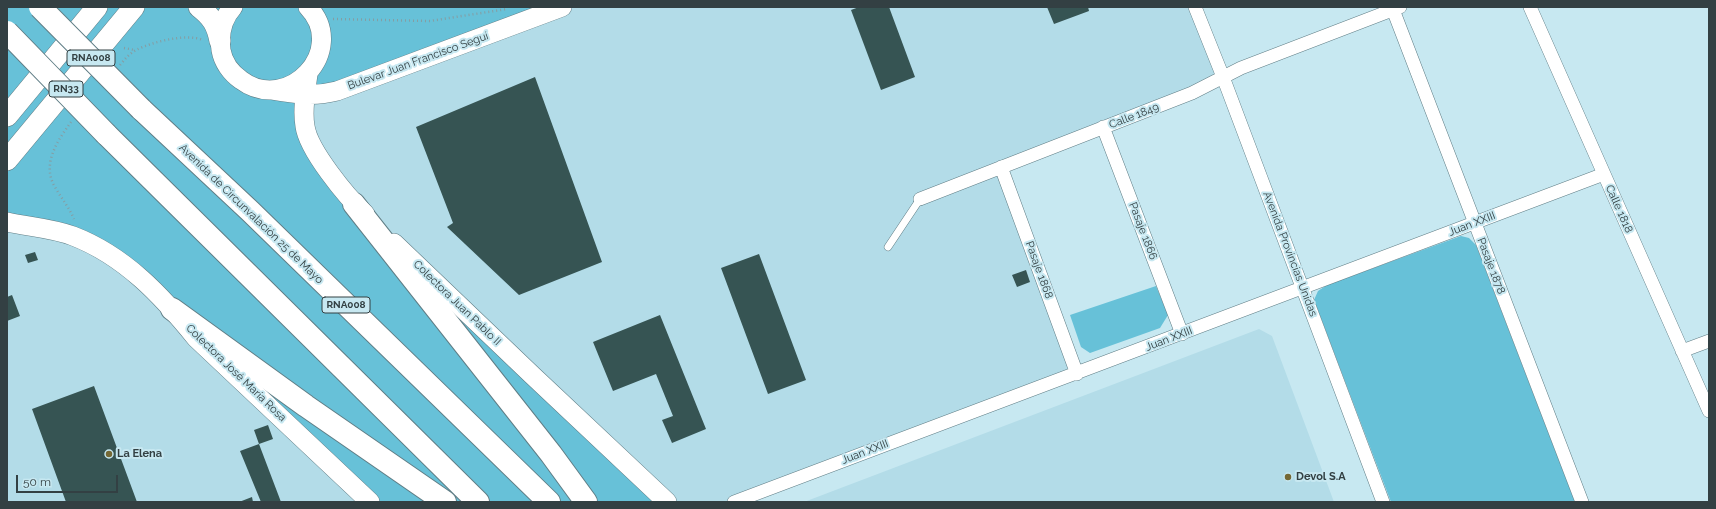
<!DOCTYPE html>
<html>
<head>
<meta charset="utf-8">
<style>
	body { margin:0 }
	#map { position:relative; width:1716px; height:509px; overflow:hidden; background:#c7e8f1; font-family:Raleway,sans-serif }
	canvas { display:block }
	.frame { position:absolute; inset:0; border:8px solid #334043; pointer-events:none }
	.scale { position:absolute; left:16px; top:475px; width:102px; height:18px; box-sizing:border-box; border:2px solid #334043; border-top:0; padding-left:5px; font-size:12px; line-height:14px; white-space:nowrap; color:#334043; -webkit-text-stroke:3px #c7e8f1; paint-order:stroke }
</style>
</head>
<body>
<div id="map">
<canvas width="1716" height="509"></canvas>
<div class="frame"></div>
<div class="scale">50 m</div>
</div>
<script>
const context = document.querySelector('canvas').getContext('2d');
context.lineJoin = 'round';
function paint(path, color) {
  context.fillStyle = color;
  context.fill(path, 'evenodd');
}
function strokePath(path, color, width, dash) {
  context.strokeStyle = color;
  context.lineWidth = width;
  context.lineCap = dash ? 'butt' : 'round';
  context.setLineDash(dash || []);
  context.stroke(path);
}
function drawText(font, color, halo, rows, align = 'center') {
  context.font = font + ' Raleway,sans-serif';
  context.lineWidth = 4;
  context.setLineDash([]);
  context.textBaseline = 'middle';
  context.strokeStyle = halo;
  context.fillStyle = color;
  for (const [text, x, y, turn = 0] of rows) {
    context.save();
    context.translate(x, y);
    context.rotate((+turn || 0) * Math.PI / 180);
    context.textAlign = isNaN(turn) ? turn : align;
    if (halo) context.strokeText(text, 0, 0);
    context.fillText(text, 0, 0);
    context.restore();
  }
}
const built = new Path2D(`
	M562,7H1195L1223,77L1001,167L1077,374L734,502H667L354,204L310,144L306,96Z
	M7,222L102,250L370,502H7Z
	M1259,329L1272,336L1334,502H804Z`);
const green = new Path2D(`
	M7,7H562L306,96L305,126L354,204L667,502H370L102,250L7,222Z
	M1461,236L1469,238L1476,245L1575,502H1391L1314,300L1318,291L1327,285Z
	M1156,286L1168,315L1160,328L1090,353L1081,347L1070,315Z`);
const building = new Path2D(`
	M859,7H889L915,77L881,90L851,10Z
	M1047,7H1088L1089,11L1054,24Z
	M535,77L602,262L519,295L447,227L453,223L416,127Z
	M35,252L38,260L28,263L25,255Z
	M759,254L806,380L768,394L721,268Z
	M1026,270L1030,282L1017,287L1012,275Z
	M12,295L20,316L7,321V297Z
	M660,315L706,429L672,443L662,420L673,416L656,374L613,391L593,342Z
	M94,386L137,502H66L32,409Z
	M268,425L273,439L259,444L281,502H261L240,451L259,444L254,430Z
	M252,497L253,502H239Z`);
const path = new Path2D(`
	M333,19L430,21L507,9
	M124,48L135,50
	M120,65C125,59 129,54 136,50C152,42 186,33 203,40
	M71,122C58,140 41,164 55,187C61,198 69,207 74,219`);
const service = new Path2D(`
	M888,247L920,199`);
const minor = new Path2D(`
	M1195,7L1223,77L1383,502
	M1392,7L1582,502
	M1530,7L1709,411
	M1103,127L1182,334
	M1001,167L1077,374
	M920,199L1192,93L1241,68L1400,7
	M1682,351L1709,341
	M734,502L1604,174`);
const secondary = new Path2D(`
	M233,7C222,19 219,34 221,50C223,62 231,73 241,80C288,115 349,50 308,7
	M308,74C306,90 302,109 305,126C308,150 347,197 365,214
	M271,90C295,94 314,97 337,91L562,7
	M7,222C29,227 52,228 73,236C125,256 162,296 196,338L370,502
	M394,243L532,375L667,502`);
const primary = new Path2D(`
	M199,7C212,17 217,25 220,41
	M7,116L97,7
	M7,160L134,7`);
const motorway = new Path2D(`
	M141,109L250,211L549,502
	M106,134L478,502
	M354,204L551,454L586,502
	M172,309L306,406L445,502`);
const motorwayBridge = new Path2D(`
	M40,7L141,109
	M7,32L106,134`);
const markers = [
	[109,454,4,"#746835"],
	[1288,477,4,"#746835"]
];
const shields = [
	[91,58,48],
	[66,89,34],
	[346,305,48]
];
const shieldNames = [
	["RNA008",91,58],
	["RN33",66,89],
	["RNA008",346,305]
];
const streetNames = [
	["Bulevar Juan Francisco Seguí",418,61,-20],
	["Calle 1849",1134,116,-21],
	["Calle 1818",1619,209,66],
	["Avenida de Circunvalación 25 de Mayo",251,214,44],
	["Juan XXIII",1472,224,-21],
	["Pasaje 1866",1143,231,69],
	["Avenida Provincias Unidas",1290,254,69],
	["Pasaje 1878",1491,266,69],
	["Pasaje 1868",1039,270,70],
	["Colectora Juan Pablo II",457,303,44],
	["Juan XXIII",1169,339,-21],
	["Colectora José María Rosa",236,373,44],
	["Juan XXIII",865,452,-21]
];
const poiNames = [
	["La Elena",117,454],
	["Devol S.A",1296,477]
];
paint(built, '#b3dce8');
paint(green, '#67c1d8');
paint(building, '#365453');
strokePath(service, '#607e86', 8);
strokePath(minor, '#607e86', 14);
strokePath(secondary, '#607e86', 20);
strokePath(primary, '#607e86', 22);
strokePath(motorway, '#607e86', 24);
strokePath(path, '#859da3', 2.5, [1, 3]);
strokePath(service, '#fff', 7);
strokePath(minor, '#fff', 13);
strokePath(secondary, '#fff', 19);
strokePath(primary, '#fff', 21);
strokePath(motorway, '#fff', 22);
strokePath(motorwayBridge, '#607e86', 24, []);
strokePath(motorwayBridge, '#fff', 22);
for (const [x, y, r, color] of markers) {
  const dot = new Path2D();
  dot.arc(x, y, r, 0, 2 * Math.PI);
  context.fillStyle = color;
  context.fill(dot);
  strokePath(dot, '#c7e8f1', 1.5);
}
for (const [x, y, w] of shields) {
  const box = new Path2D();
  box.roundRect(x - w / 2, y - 8, w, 16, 3);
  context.fillStyle = '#c7e8f1';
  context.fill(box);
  strokePath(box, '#334043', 1);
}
drawText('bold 10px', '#334043', null, shieldNames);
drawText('11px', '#334043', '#c7e8f1', streetNames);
drawText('bold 11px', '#334043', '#c7e8f1', poiNames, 'left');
</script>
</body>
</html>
